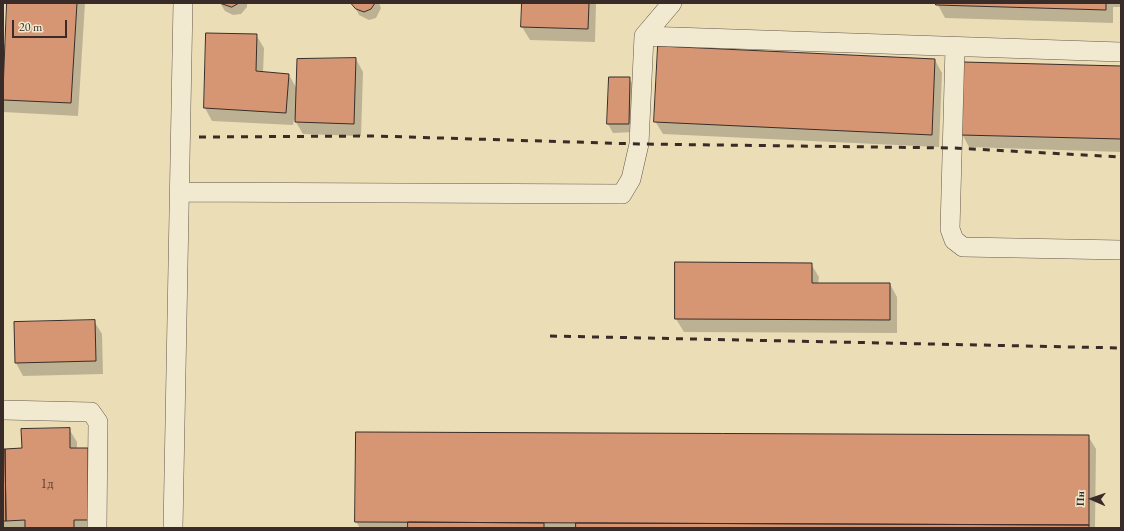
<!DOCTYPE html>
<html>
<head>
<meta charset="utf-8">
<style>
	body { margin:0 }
	#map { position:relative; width:1124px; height:531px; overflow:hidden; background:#ebdeb7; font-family:"EB Garamond",serif }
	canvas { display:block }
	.frame { position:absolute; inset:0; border:4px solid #392c28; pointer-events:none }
	.north { position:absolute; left:1072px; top:479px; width:40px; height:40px; -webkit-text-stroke:3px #f2ead0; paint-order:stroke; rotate:272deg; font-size:11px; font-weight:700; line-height:16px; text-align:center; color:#392c28 }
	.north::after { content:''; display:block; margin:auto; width:14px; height:18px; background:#392c28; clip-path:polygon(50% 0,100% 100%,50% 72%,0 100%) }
	.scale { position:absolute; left:12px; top:20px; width:55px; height:18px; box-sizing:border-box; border:2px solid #392c28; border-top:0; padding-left:5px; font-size:12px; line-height:14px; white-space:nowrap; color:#392c28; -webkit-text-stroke:3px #f2ead0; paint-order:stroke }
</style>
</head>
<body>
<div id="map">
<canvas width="1124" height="531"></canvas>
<div class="frame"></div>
<div class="north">Пн</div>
<div class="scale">20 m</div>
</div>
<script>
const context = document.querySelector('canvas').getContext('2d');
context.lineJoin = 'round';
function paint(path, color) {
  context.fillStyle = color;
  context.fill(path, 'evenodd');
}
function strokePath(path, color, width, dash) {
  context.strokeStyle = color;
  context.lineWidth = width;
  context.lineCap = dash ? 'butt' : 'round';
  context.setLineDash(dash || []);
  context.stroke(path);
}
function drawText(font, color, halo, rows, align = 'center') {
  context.font = font + ' "EB Garamond",serif';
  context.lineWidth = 3.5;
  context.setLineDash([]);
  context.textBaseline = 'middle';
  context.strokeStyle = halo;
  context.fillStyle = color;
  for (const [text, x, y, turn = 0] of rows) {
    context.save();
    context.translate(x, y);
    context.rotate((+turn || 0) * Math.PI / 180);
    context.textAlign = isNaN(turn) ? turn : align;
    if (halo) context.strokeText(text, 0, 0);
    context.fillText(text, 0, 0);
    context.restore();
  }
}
const shadow = new Path2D(`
	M8,3H85L78,116L3,112V44H6Z
	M220,3H247V7L241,14L233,15L225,11Z
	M353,3H379L381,8L376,18L369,20L359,15Z
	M523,3H596L595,42L530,40L522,27Z
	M937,3H1121V7H1113V23L945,18Z
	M256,35L264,48L263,73L289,75L297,89L356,59L363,72L361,136L303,134L294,119L293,125L212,121L205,108Z
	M935,60L942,73L939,147L663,134L655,121Z
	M1121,67V152L969,147L962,134Z
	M629,78L634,87V132L613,133L608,124Z
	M811,264L819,277L818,284H890L897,297V333L684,332L676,319Z
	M94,321L102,334L103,374L23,376L16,363L15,323Z
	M69,429L77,442V449H87L94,461L95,528H3V450L23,449Z
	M1088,436L1096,449L1095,528H360L356,522Z`);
const building = new Path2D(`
	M7,3H77L71,103L3,100Z
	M220,3H239L232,7Z
	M351,3H375L371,9L364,12L356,9Z
	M522,3H589L588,29L521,27Z
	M936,3H1106V10L936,5Z
	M206,33L257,34L256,71L289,74L286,113L204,108Z
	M658,46L935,59L932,135L654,122Z
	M356,58L354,124L295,122L297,59Z
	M963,62L1121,66V139L961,135Z
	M609,77H630L629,124H607Z
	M675,262L812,263V283H890V320L675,319Z
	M95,320L96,361L15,363L14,322Z
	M70,428V448H88V520H74V528H25V520L6,521L5,449L22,448L21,429Z
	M356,432L1089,435V525L355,522Z
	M3,449H5L6,521H3Z
	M408,522L544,523V528H408Z
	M576,523L1089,525V528H576Z`);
const minor = new Path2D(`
	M644,36L1121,52
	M955,47L950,229L954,240L963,247L1121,250
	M179,192L622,194L631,179L639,144L644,36L672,3
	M3,410L91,412L98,422L97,528
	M173,528L183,3`);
const rail = new Path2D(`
	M199,137L375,136L639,144L953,148L1121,157
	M550,336L1121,348`);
const numberNames = [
	["1д",47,484]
];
paint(shadow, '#0003');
paint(building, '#d69674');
strokePath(building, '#392c28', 1);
strokePath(minor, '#66584c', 20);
strokePath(minor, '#f2ead0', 19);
strokePath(rail, '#392c28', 3, [7, 7]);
drawText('14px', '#60463b', null, numberNames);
</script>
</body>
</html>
